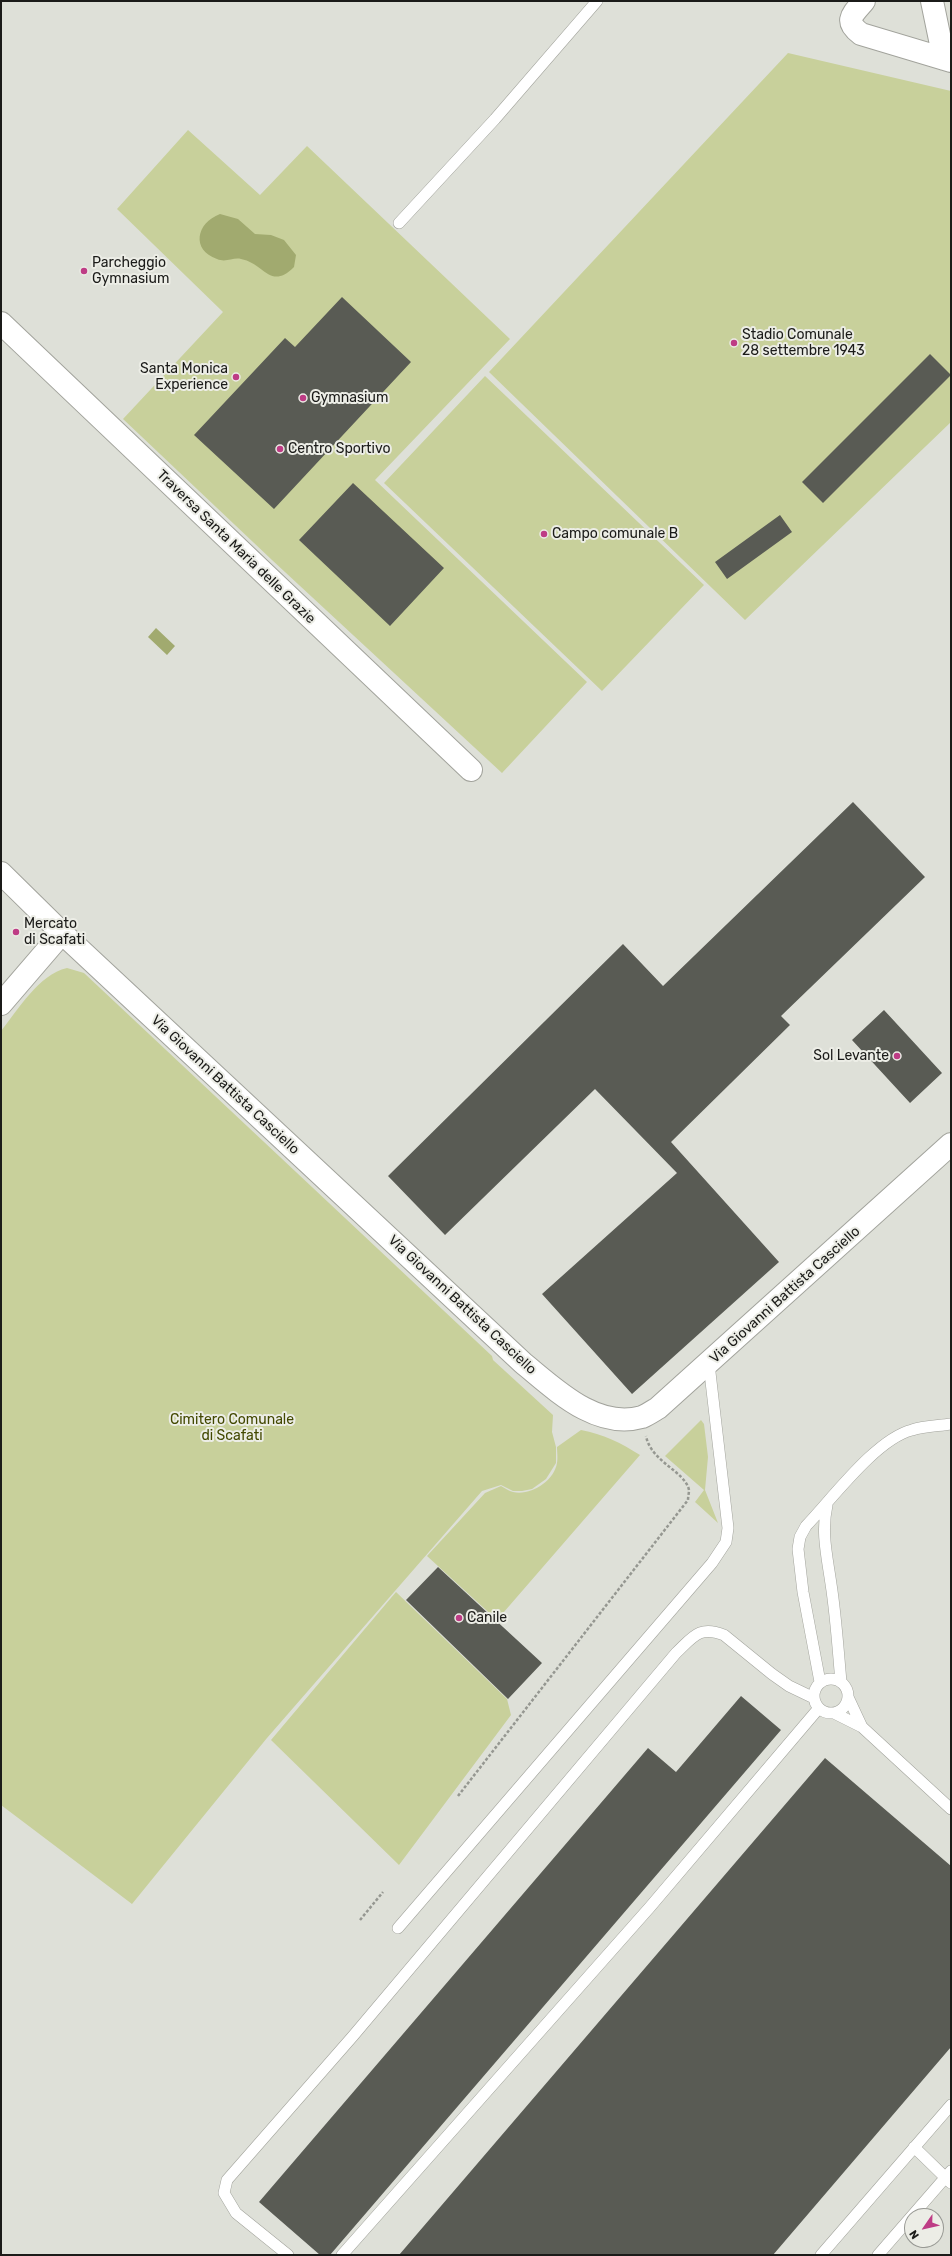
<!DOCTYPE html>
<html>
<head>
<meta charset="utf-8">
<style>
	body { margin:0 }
	#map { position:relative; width:952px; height:2256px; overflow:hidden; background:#dee0d8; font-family:Rubik,sans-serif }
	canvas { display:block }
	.frame { position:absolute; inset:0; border:2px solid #1b1b19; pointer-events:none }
	.north { position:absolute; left:904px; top:2208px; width:40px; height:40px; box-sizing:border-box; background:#ecede6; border:1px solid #989994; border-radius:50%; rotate:236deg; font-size:11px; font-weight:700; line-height:16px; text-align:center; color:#1b1b19 }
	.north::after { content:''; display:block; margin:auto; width:14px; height:18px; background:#be3c85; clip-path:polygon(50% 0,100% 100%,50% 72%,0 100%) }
</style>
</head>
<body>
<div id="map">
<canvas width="952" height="2256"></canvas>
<div class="frame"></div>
<div class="north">N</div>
</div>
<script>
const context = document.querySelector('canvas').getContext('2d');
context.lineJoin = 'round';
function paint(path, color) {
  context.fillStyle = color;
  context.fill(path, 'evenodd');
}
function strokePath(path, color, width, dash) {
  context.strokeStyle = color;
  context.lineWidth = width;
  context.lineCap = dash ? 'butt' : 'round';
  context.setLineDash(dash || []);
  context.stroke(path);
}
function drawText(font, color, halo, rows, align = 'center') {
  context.font = font + ' Rubik,sans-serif';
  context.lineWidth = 4;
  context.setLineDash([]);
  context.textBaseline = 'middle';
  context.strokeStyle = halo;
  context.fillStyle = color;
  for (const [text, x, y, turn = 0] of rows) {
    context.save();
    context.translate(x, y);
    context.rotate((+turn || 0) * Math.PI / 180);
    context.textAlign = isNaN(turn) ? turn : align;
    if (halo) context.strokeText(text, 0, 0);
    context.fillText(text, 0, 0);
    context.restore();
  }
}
const green = new Path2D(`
	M788,53L951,91V422L745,620L489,372Z
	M188,130L260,195L307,146L510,339L375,480L587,682L502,773L272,560L123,419L223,312L117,209Z
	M485,376L704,585L602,691L384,483Z
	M67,968L84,973L492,1356L493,1360L553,1415L552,1432L556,1447V1463L546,1479L532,1489L522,1491H513L501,1485L482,1491L267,1738L132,1904L1,1805V1031C19,1009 38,975 67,968Z
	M701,1420L704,1424L708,1457L705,1490L718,1523L695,1502L704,1490L665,1456Z
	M581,1430C603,1434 621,1443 640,1455L497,1620L427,1556L485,1493L501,1486C505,1488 509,1491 513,1492C531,1496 554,1481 557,1463C558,1458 557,1451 557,1447Z
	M396,1592L507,1699L511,1715L399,1865L271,1740Z`);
const water = new Path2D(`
	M220,214L238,219L255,234L271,235L284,240L296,255L294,267C270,291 264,263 241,259C233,257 226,263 217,259C191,250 196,223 220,214Z
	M156,628L175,646L167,655L148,637Z`);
const building = new Path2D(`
	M342,297L411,362L274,509L194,435L285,338L295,347Z
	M930,354L951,375L823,503L802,482Z
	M353,483L444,568L390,626L299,540Z
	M780,515L792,532L727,579L715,562Z
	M853,802L925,877L781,1016L790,1025L671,1142L779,1262L632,1394L542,1294L677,1173L595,1089L445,1235L388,1176L623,944L663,986Z
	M884,1010L942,1073L910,1103L852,1040Z
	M438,1567L542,1663L508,1699L406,1600Z
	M741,1696L781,1730L330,2255H320L259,2202L648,1748L676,1772Z
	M825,1758L951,1866V2047L773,2255H399Z`);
const path = new Path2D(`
	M458,1796L688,1500C688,1497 689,1493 689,1490C685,1471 651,1462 646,1436
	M360,1920L383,1892`);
const lane = new Path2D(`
	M399,223L495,119L597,1
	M827,1505C821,1532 827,1556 831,1584C836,1616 838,1649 841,1682
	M814 1696a17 17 0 1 1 34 0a17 17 0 1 1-34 0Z
	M820,1682L803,1592L798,1549L800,1537L806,1526C832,1499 876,1439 912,1430C924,1426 938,1426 951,1424
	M848,1697L862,1727
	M834,1713L862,1727L951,1809
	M398,1928L712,1563L726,1542L728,1528L709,1364
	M914,2147L951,2183
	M288,2255L236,2213L224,2193L227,2180L353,2036L676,1653C693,1637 699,1625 724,1635L772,1674L789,1686L814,1698
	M342,2255L650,1907L819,1708
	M821,2255L951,2105
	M878,2255L951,2171`);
const street = new Path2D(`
	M864,1C853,14 843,21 861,34L951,61
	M932,1L944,59
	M1,323L471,770
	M1,1004L62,933`);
const secondary = new Path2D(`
	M1,873L62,933L523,1363C555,1389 596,1430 642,1417C647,1415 653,1411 658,1408L951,1144`);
const markers = [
	[84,271,4,"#be3c85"],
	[734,343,4,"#be3c85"],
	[236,377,4,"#be3c85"],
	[303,398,4,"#be3c85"],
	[280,449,4,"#be3c85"],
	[544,534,4,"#be3c85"],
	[16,932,4,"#be3c85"],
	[897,1056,4,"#be3c85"],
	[459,1618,4,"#be3c85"]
];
const poiNames = [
	["Parcheggio",92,263],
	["Gymnasium",92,279],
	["Stadio Comunale",742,335],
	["28 settembre 1943",742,351],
	["Santa Monica",228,369,"right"],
	["Experience",228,385,"right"],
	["Gymnasium",311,398],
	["Centro Sportivo",288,449],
	["Campo comunale B",552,534],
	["Mercato",24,924],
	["di Scafati",24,940],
	["Sol Levante",889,1056,"right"],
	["Canile",467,1618]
];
const streetNames = [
	["Traversa Santa Maria delle Grazie",236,547,44],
	["Via Giovanni Battista Casciello",225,1085,43],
	["Via Giovanni Battista Casciello",785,1295,-42],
	["Via Giovanni Battista Casciello",462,1305,43]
];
const parkNames = [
	["Cimitero Comunale",232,1420],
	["di Scafati",232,1436]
];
paint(green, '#c8d09b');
paint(water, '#a1aa6f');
paint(building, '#595b54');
strokePath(lane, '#a2a39c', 12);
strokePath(street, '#a2a39c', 24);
strokePath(secondary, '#a2a39c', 24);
strokePath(path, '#959791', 2.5, [3, 2]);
strokePath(lane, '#fff', 11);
strokePath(street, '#fff', 22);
strokePath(secondary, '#fff', 22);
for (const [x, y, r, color] of markers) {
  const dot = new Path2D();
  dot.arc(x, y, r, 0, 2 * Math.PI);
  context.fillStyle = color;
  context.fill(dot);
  strokePath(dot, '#ecede6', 1.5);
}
drawText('14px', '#1b1b19', '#ecede6', poiNames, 'left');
drawText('14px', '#1b1b19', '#ecede6', streetNames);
drawText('14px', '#424800', '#ecede6', parkNames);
</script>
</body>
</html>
